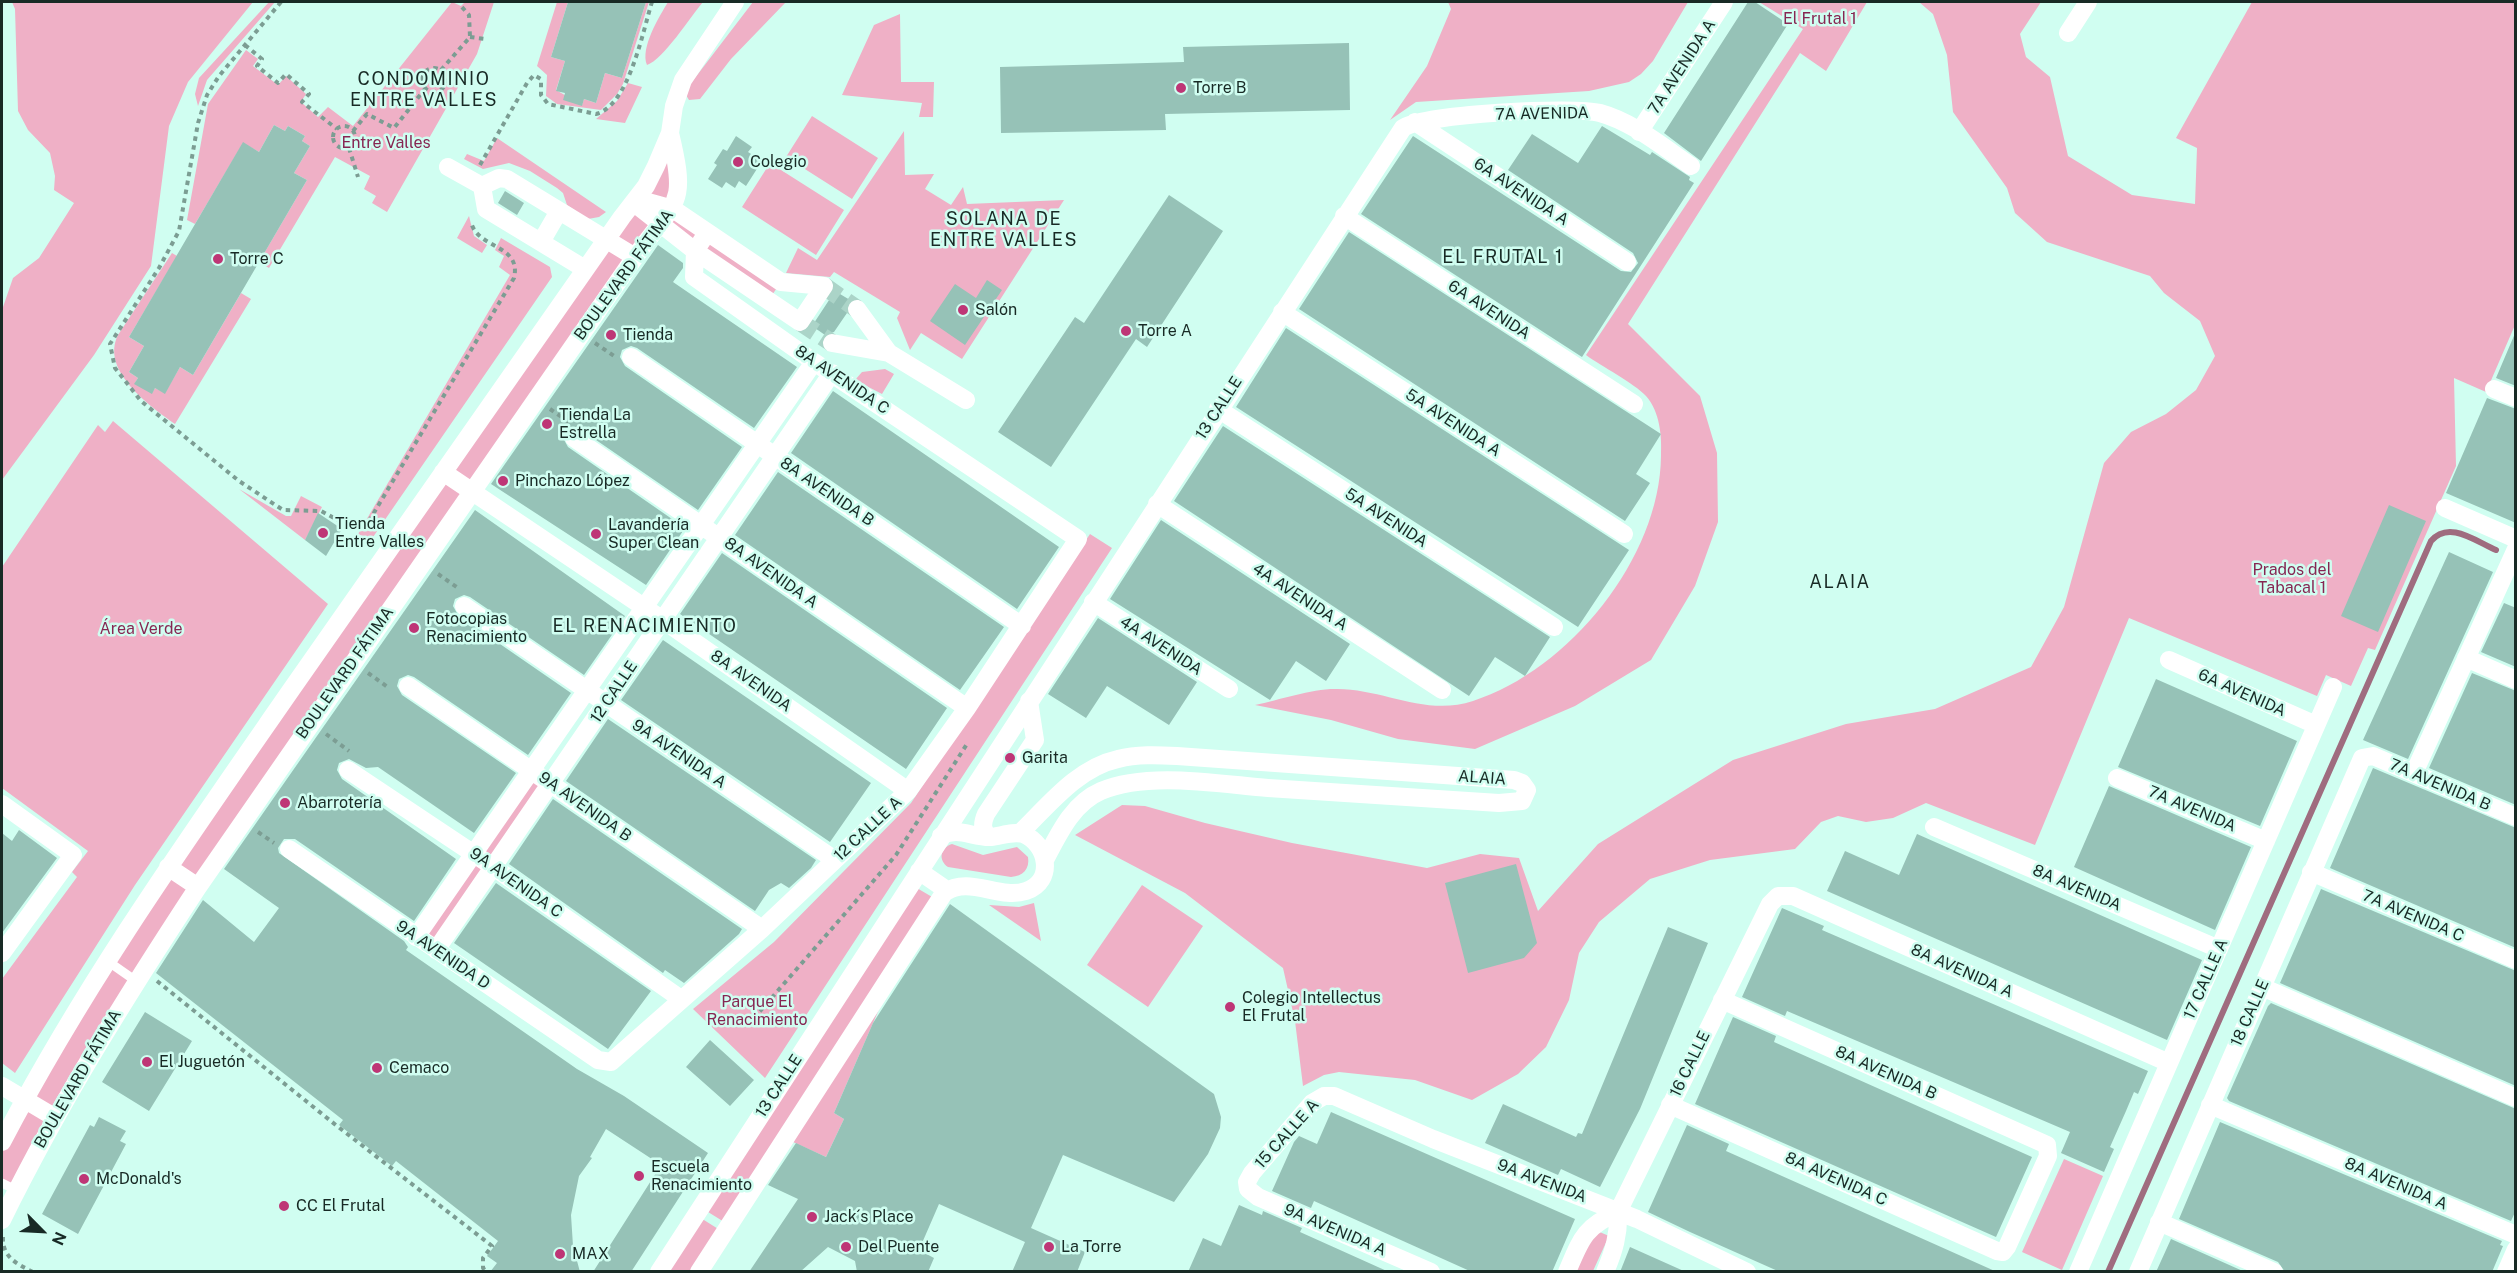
<!DOCTYPE html>
<html>
<head>
<meta charset="utf-8">
<style>
	body { margin:0 }
	#map { position:relative; width:2517px; height:1273px; overflow:hidden; background:#d0fef1; font-family:"Public Sans",sans-serif }
	canvas { display:block }
	.frame { position:absolute; inset:0; border:3px solid #182a25; pointer-events:none }
	.north { position:absolute; left:12px; top:1201px; width:60px; height:60px; -webkit-text-stroke:4px #d0fef1; paint-order:stroke; rotate:114deg; font-size:16px; font-weight:700; line-height:24px; text-align:center; color:#182a25 }
	.north::after { content:''; display:block; margin:auto; width:21px; height:27px; background:#182a25; clip-path:polygon(50% 0,100% 100%,50% 72%,0 100%) }
</style>
</head>
<body>
<div id="map">
<canvas width="2517" height="1273"></canvas>
<div class="frame"></div>
<div class="north">N</div>
</div>
<script>
const context = document.querySelector('canvas').getContext('2d');
context.lineJoin = 'round';
function paint(path, color) {
  context.fillStyle = color;
  context.fill(path, 'evenodd');
}
function strokePath(path, color, width, dash) {
  context.strokeStyle = color;
  context.lineWidth = width;
  context.lineCap = dash ? 'butt' : 'round';
  context.setLineDash(dash || []);
  context.stroke(path);
}
function drawText(font, color, halo, rows, align = 'center') {
  context.font = font + ' "Public Sans",sans-serif';
  context.lineWidth = 5;
  context.setLineDash([]);
  context.textBaseline = 'middle';
  context.strokeStyle = halo;
  context.fillStyle = color;
  for (const [text, x, y, turn = 0] of rows) {
    context.save();
    context.translate(x, y);
    context.rotate((+turn || 0) * Math.PI / 180);
    context.textAlign = isNaN(turn) ? turn : align;
    if (halo) context.strokeText(text, 0, 0);
    context.fillText(text, 0, 0);
    context.restore();
  }
}
const green = new Path2D(`
	M12,2H253L188,82L169,126L151,266L94,355L2,480V310L13,278L39,258L74,203L54,190L55,176L50,153L28,130L18,111L15,9Z
	M269,2H275L207,80L198,106L195,94L199,78Z
	M452,2L461,6L465,2H494L477,54L387,212L372,203L376,196L364,189L370,176L335,157L269,268L259,262L307,180L294,173L310,146L302,141L305,136L288,126L285,131L274,125L259,152L243,143L195,224L187,220L208,104L246,50L258,59L253,66L278,85L286,76L306,94L301,102L318,117L328,107L353,126Z
	M557,2H568L551,57L565,61L556,90L582,105L584,99L596,103L605,73L622,78L646,2H649L623,84L617,94L601,110L557,104L546,96L547,75L537,66Z
	M668,2H703C691,16 663,60 647,65C640,48 659,17 668,2Z
	M753,2H786L731,59L700,99L689,100L686,95L688,87Z
	M1448,2H1688L1653,61L1641,74L1629,82L1589,91L1416,102L1390,120L1427,66L1451,9Z
	M1759,2H1867L1826,71L1800,53L1628,324L1700,396L1717,453L1718,522L1695,586L1651,660L1575,706L1475,749L1398,739L1331,720L1255,705C1279,700 1311,689 1335,689C1382,688 1425,717 1473,701C1569,670 1660,558 1661,456C1662,436 1660,412 1646,396C1634,383 1601,366 1586,355L1803,29Z
	M1919,2H2041L2020,34L2026,57L2050,77L2068,156L2132,195L2195,204L2197,148L2176,138L2252,2H2515V325L2486,392L2454,378L2456,466L2375,650L2368,648L2351,686L2326,675L2317,696L2129,618L2035,845L1926,803L1893,818L1866,822L1838,816L1821,822L1795,849L1710,860L1650,879L1599,922L1579,953L1569,1000L1546,1047L1518,1074L1472,1100L1415,1080L1339,1072L1324,1075L1303,1086L1295,1021L1283,968L1185,893L1075,835L1122,805L1145,806L1205,823L1292,843L1427,868L1480,854L1519,858L1538,911L1598,844L1733,760L1846,724L1935,709L2031,667L2064,607L2104,463L2131,432L2166,414L2196,390L2215,356L2200,321L2164,293L2150,276L2047,242L2015,213L2007,188L1953,112L1947,55L1933,14Z
	M900,14L901,82H934L933,117H919L922,103L842,95L874,25Z
	M628,83L642,87L625,123L596,119L617,101Z
	M812,116L878,158L852,199L786,157Z
	M904,131L905,175L934,174L925,189L951,205L963,187L967,204L1064,200L962,359L921,333L910,350L897,318L900,312L834,272L830,277L786,273L798,248L817,260Z
	M670,133L673,209L781,282L768,301L660,224L242,821L16,1190L2,1183V1142L106,960L622,217Z
	M497,138L606,212L599,217L588,219L567,205L563,193L557,188L530,171L509,163L483,169L464,159L467,154L484,161Z
	M770,163L844,210L816,255L742,207Z
	M469,216L474,236L487,245L482,253L457,238Z
	M501,238L550,267L552,277L371,540L358,534L510,275L499,267L504,256L495,250Z
	M172,253L177,256L129,337L144,346L129,372L138,378L135,383L152,393L155,388L165,393L180,367L193,375L241,293L251,299L175,424C150,406 100,371 118,335Z
	M885,369L894,374L882,394L855,380L862,372Z
	M113,421L328,604L135,885L15,1073L2,1063V979L77,877L72,872L88,851L2,788V567L98,425L105,432Z
	M239,489L286,516H291L301,496L322,507L305,540Z
	M1090,534L1112,548L765,1078L693,1009L774,942L911,803Z
	M531,770L549,782L436,950L416,937Z
	M952,844L983,855L1017,847L1028,857C1030,869 1023,876 1011,877L948,867C938,860 940,848 952,844Z
	M910,884L939,901L729,1225L700,1207Z
	M1142,885L1203,926L1148,1007L1087,965Z
	M1034,903L1041,941L989,905L1019,907Z
	M880,1007L834,1113L844,1119L826,1157L793,1142Z
	M2064,1159L2103,1176L2062,1270L2022,1252Z
	M696,1215L723,1232L698,1271L660,1272Z
	M1595,1230L1609,1236L1593,1271L1576,1272Z`);
const stream = new Path2D(`
	M2108,1272L2431,541C2449,520 2475,541 2496,550`);
const building = new Path2D(`
	M568,2H646L622,78L605,73L596,103L584,99L582,106L563,100L565,93L556,91L565,61L551,57Z
	M1748,2H1755L1788,24L1701,161L1664,133Z
	M1349,43L1350,110L1165,114L1166,130L1001,133L1000,67L1184,62L1183,47Z
	M274,125L285,131L288,126L305,136L302,141L310,146L294,173L307,180L193,375L180,367L165,394L155,388L152,394L134,384L138,378L129,372L144,346L129,337L243,142L259,152Z
	M1602,126L1650,155L1652,152L1690,177L1689,180L1694,183L1582,357L1361,214L1413,136L1621,271L1631,272L1638,263L1633,253L1508,170L1532,134L1578,163Z
	M736,136L752,147L748,152L762,161L746,186L739,181L735,188L726,182L722,188L708,179L717,165L714,163L723,149L727,151Z
	M505,191L524,203L517,215L498,203Z
	M1169,195L1223,231L1147,347L1136,339L1051,467L998,432L1075,317L1084,323Z
	M1349,232L1661,434L1636,474L1650,483L1625,521L1299,309Z
	M658,245L683,263V268L673,282L797,367L754,428L637,348L631,346L622,350L620,357L625,366L742,447L698,510L580,429L574,427L565,431L563,438L568,447L685,528L646,585L491,484Z
	M987,280L1002,290L965,345L930,321L955,284L976,298Z
	M835,291L850,300L847,313L834,332L825,335L812,326Z
	M1286,328L1629,550L1578,627L1236,407Z
	M2516,331V386L2496,378Z
	M833,391L1059,547L1017,609L791,453Z
	M2487,398L2516,409V523L2446,493Z
	M1223,426L1550,637L1525,676L1495,657L1469,696L1174,501Z
	M778,472L1004,627L960,690L735,535Z
	M2389,505L2426,521L2378,632L2341,616Z
	M475,510L625,616L584,675L470,597L464,595L455,599L453,606L458,615L571,693L528,755L414,677L408,675L399,679L397,686L402,695L516,773L474,833L378,767L366,768L349,759L339,763L337,770L342,779L456,859L414,921L295,839H284L278,848L279,853L404,941L408,947L406,950L577,1069L624,1096L708,1153L631,1272H593L661,1165L606,1129L590,1157L592,1158L579,1176L571,1215L573,1246L580,1272H490L497,1263L487,1256L498,1241L396,1161L392,1166L339,1125L343,1120L156,973L203,900L254,942L279,908L224,869Z
	M318,513L342,529L326,556L305,540Z
	M1161,520L1350,644L1326,681L1296,661L1270,700L1110,599Z
	M2449,552L2493,572L2408,759L2363,740Z
	M722,553L947,708L906,769L680,614Z
	M2504,603L2516,608V667L2481,652Z
	M1098,618L1197,682L1169,725L1107,686L1086,718L1048,694Z
	M663,640L871,783L830,842L621,700Z
	M2472,673L2516,691V805L2429,768Z
	M2156,679L2297,741L2260,826L2118,767Z
	M608,719L816,860L811,868L789,888L781,883L769,890L755,911L566,781Z
	M2373,768L2516,828V948L2330,868Z
	M2109,786L2251,847L2215,930L2074,867Z
	M553,799L742,929L739,934L684,983L665,970L663,973L509,864Z
	M19,830L57,858L2,933V833L12,841Z
	M1917,834L2202,960L2167,1040L1827,891L1845,851L1899,875Z
	M1516,864L1537,943L1524,958L1468,973L1445,883Z
	M496,883L651,991L608,1049L454,943Z
	M2321,889L2516,971V1086L2280,983Z
	M950,904L1214,1094L1221,1117L1220,1128L1208,1154L1174,1202L1063,1155L1031,1228L1085,1252L1077,1272H1012L1025,1242L939,1204L919,1250L934,1258L928,1272H857L855,1261L828,1247L800,1272H749L798,1199L768,1185L796,1143L826,1157L844,1119L834,1113L873,1023Z
	M1782,908L1824,926L1822,930L2148,1071L2138,1094L2134,1092L2126,1111L2110,1147L2114,1149L2104,1172L2061,1153L2070,1132L1787,1011L1785,1016L1742,997Z
	M1668,927L1708,943L1640,1109L1600,1187L1561,1169L1558,1175L1485,1143L1503,1104L1576,1137L1578,1133L1582,1134Z
	M2271,1003L2516,1109V1210L2511,1221L2229,1101L2227,1098L2268,1006Z
	M145,1012L192,1041L149,1111L102,1082Z
	M1733,1017L1776,1036L1774,1042L2032,1157L1996,1237L1695,1104Z
	M710,1040L754,1080L730,1106L686,1067Z
	M1331,1112L1575,1219L1552,1272H1472L1314,1201L1311,1208L1272,1191L1294,1142L1299,1136L1317,1144Z
	M99,1117L126,1131L120,1141L126,1144L78,1234L42,1214L90,1125L94,1127Z
	M2220,1122L2502,1241L2500,1245L2503,1246L2492,1272H2285L2278,1262L2179,1219Z
	M1687,1125L1729,1144L1726,1151L1997,1272H1780L1690,1232L1648,1212Z
	M1239,1205L1262,1215L1263,1211L1302,1228L1300,1232L1389,1272H1188L1203,1238L1221,1246Z
	M2171,1239L2245,1272H2156Z
	M1630,1247L1686,1272H1620Z`);
const streetTunnel = new Path2D(`
	M824,286L857,309
	M800,322L832,343`);
const path = new Path2D(`
	M281,2L219,76L207,95L198,123L179,231L159,268L110,344L115,368L141,401L239,481L283,510L321,511L353,528H361L369,521L514,278C522,244 477,249 471,222
	M470,37L485,39
	M245,45L262,59L257,66L278,83L286,74L309,94L302,102L337,129
	M422 80a12 12 0 1 1 24 0a12 12 0 1 1-24 0Z
	M441,70L470,37L469,15L461,6
	M333 137a11 11 0 1 1 22 0a11 11 0 1 1-22 0Z
	M353,131L367,114L394,128L425,89
	M349,148L358,177
	M480,165L527,83L534,75L541,79V95L548,104L596,114C629,106 643,30 652,2
	M595,343L614,356
	M550,409L569,422
	M438,574L458,588
	M368,673L389,688
	M326,734L349,751
	M258,832L274,843
	M157,981L337,1126L492,1246L483,1258V1268L487,1272
	M748,1025L896,855L967,744
	M3,1237C2,1257 17,1264 33,1272`);
const lane = new Path2D(`
	M106,960L136,981
	M2,1183L16,1190`);
const street = new Path2D(`
	M2068,33L2088,2
	M1415,122L1627,262
	M1639,132L1724,2
	M448,167L482,186
	M482,186L499,178L507,179L635,257
	M482,186L486,209L585,269
	M634,203L695,251L800,322L824,286L781,282L673,209L637,199
	M1344,216L1634,404
	M541,242L559,211
	M857,309L889,353
	M1282,312L1624,534
	M832,343L889,353L966,400
	M631,357L1022,626
	M2494,389L2516,398
	M1218,409L1554,627
	M574,438L967,708
	M443,472L663,620L908,791
	M1157,504L1442,690
	M2445,508L2516,539
	M1093,602L1229,689
	M464,606L835,860
	M2466,658L2516,680
	M2169,660L2316,725
	M408,686L762,929
	M348,770L492,866L681,999
	M2414,773L2516,549
	M2117,778L2266,841
	M2,804L73,855L2,953
	M1934,827L2219,949
	M1020,833C1048,806 1077,768 1118,759C1137,754 1158,755 1177,756L1514,780L1522,783L1527,790L1522,801L1499,803C1422,798 1345,793 1268,788C1219,784 1147,771 1101,791C1073,803 1059,833 1045,860
	M941,836C958,826 973,838 991,837
	M289,849L598,1060L611,1062L762,929L908,791L967,708L1078,539L814,362L694,277L695,251L707,233
	M168,867L198,887
	M919,871L948,891
	M2311,872L2516,960
	M416,937L814,362
	M436,950L832,373
	M2262,987L2516,1098
	M2,1086L54,1117
	M1670,1105L1997,1251L2003,1252L2007,1247L2048,1156L2047,1145L1722,1000
	M2210,1105L2516,1235
	M2,1142C85,983 189,837 291,690C401,532 511,374 622,217L646,186L656,166L670,133L674,106L683,80L735,2
	M2,1220C59,1104 127,995 198,887L635,257C676,199 688,208 670,133
	M2159,1222L2274,1272
	M659,1272L1403,128C1422,114 1575,106 1600,113C1633,122 1663,147 1691,166
	M699,1272L944,893C969,875 999,900 1026,891C1055,881 1048,844 1023,834C1013,831 1001,836 991,837C981,832 982,823 986,814L1035,740L1029,701
	M1431,1272L1258,1197L1248,1189L1247,1182L1252,1173L1312,1103L1324,1096H1334L1433,1139L1637,1219L1747,1272
	M1567,1272C1581,1239 1584,1227 1618,1212
	M1605,1272C1614,1251 1619,1234 1618,1212L1770,904L1778,896H1793L2169,1063
	M2078,1272L2333,687
	M2138,1272L2362,758L2373,756L2516,817
	M2506,1272L2516,1249`);
const markers = [
	[1181,88,6,"#be3676"],
	[738,162,6,"#be3676"],
	[218,259,6,"#be3676"],
	[963,310,6,"#be3676"],
	[1126,331,6,"#be3676"],
	[611,335,6,"#be3676"],
	[547,424,6,"#be3676"],
	[503,481,6,"#be3676"],
	[323,533,6,"#be3676"],
	[596,534,6,"#be3676"],
	[414,628,6,"#be3676"],
	[1010,758,6,"#be3676"],
	[285,803,6,"#be3676"],
	[1230,1007,6,"#be3676"],
	[147,1062,6,"#be3676"],
	[377,1068,6,"#be3676"],
	[639,1176,6,"#be3676"],
	[84,1179,6,"#be3676"],
	[284,1206,6,"#be3676"],
	[812,1217,6,"#be3676"],
	[846,1247,6,"#be3676"],
	[1049,1247,6,"#be3676"],
	[560,1254,6,"#be3676"]
];
const parkNames = [
	["El Frutal 1",1820,19],
	["Entre Valles",386,143],
	["Prados del",2292,570],
	["Tabacal 1",2292,588],
	["Área Verde",141,629],
	["Parque El",757,1002],
	["Renacimiento",757,1020]
];
const streetNames = [
	["7A AVENIDA A",1682,67,-57],
	["7A AVENIDA",1542,114,-1],
	["6A AVENIDA A",1521,192,33],
	["BOULEVARD FÁTIMA",624,275,-54],
	["6A AVENIDA",1489,310,33],
	["8A AVENIDA C",842,380,34],
	["13 CALLE",1219,408,-57],
	["5A AVENIDA A",1453,423,33],
	["8A AVENIDA B",827,492,34],
	["5A AVENIDA",1386,518,33],
	["8A AVENIDA A",771,573,35],
	["4A AVENIDA A",1300,597,33],
	["4A AVENIDA",1161,646,33],
	["BOULEVARD FÁTIMA",345,673,-55],
	["8A AVENIDA",751,681,35],
	["12 CALLE",614,692,-56],
	["6A AVENIDA",2242,693,24],
	["9A AVENIDA A",679,754,34],
	["ALAIA",1482,778,4],
	["7A AVENIDA B",2440,785,23],
	["9A AVENIDA B",585,807,35],
	["7A AVENIDA",2192,809,23],
	["12 CALLE A",868,829,-43],
	["9A AVENIDA C",516,883,35],
	["8A AVENIDA",2077,888,23],
	["7A AVENIDA C",2413,916,23],
	["9A AVENIDA D",443,955,34],
	["8A AVENIDA A",1962,971,24],
	["17 CALLE A",2206,979,-66],
	["18 CALLE",2250,1013,-66],
	["16 CALLE",1690,1064,-64],
	["8A AVENIDA B",1886,1073,24],
	["BOULEVARD FÁTIMA",78,1079,-60],
	["13 CALLE",779,1086,-57],
	["15 CALLE A",1287,1134,-48],
	["8A AVENIDA C",1836,1179,24],
	["9A AVENIDA",1542,1181,21],
	["8A AVENIDA A",2396,1184,23],
	["9A AVENIDA A",1335,1230,23]
];
const poiNames = [
	["Torre B",1193,88],
	["Colegio",750,162],
	["Torre C",230,259],
	["Salón",975,310],
	["Torre A",1138,331],
	["Tienda",623,335],
	["Tienda La",559,415],
	["Estrella",559,433],
	["Pinchazo López",515,481],
	["Tienda",335,524],
	["Entre Valles",335,542],
	["Lavandería",608,525],
	["Super Clean",608,543],
	["Fotocopias",426,619],
	["Renacimiento",426,637],
	["Garita",1022,758],
	["Abarrotería",297,803],
	["Colegio Intellectus",1242,998],
	["El Frutal",1242,1016],
	["El Juguetón",159,1062],
	["Cemaco",389,1068],
	["Escuela",651,1167],
	["Renacimiento",651,1185],
	["McDonald's",96,1179],
	["CC El Frutal",296,1206],
	["Jack´s Place",824,1217],
	["Del Puente",858,1247],
	["La Torre",1061,1247],
	["MAX",572,1254]
];
const neighbourhoodNames = [
	["CONDOMINIO",424,79],
	["ENTRE VALLES",424,100],
	["SOLANA DE",1004,219],
	["ENTRE VALLES",1004,240],
	["EL FRUTAL 1",1503,257],
	["ALAIA",1840,582],
	["EL RENACIMIENTO",645,626]
];
paint(green, '#efb0c6');
strokePath(stream, '#9f6c7f', 6);
paint(building, '#96c2b7');
strokePath(streetTunnel, '#abd4c8', 18, [18, 9]);
strokePath(path, '#7c9d93', 4, [4.5, 4.5]);
strokePath(lane, '#fff', 9);
strokePath(street, '#fff', 18);
for (const [x, y, r, color] of markers) {
  const dot = new Path2D();
  dot.arc(x, y, r, 0, 2 * Math.PI);
  context.fillStyle = color;
  context.fill(dot);
  strokePath(dot, '#d0fef1', 2);
}
drawText('16px', '#862652', '#d0fef1', parkNames);
drawText('16px', '#182a25', '#d0fef1', streetNames);
drawText('16px', '#182a25', '#d0fef1', poiNames, 'left');
context.letterSpacing = '1.5px';
drawText('18px', '#182a25', '#d0fef1', neighbourhoodNames);
context.letterSpacing = '0px';
</script>
</body>
</html>
